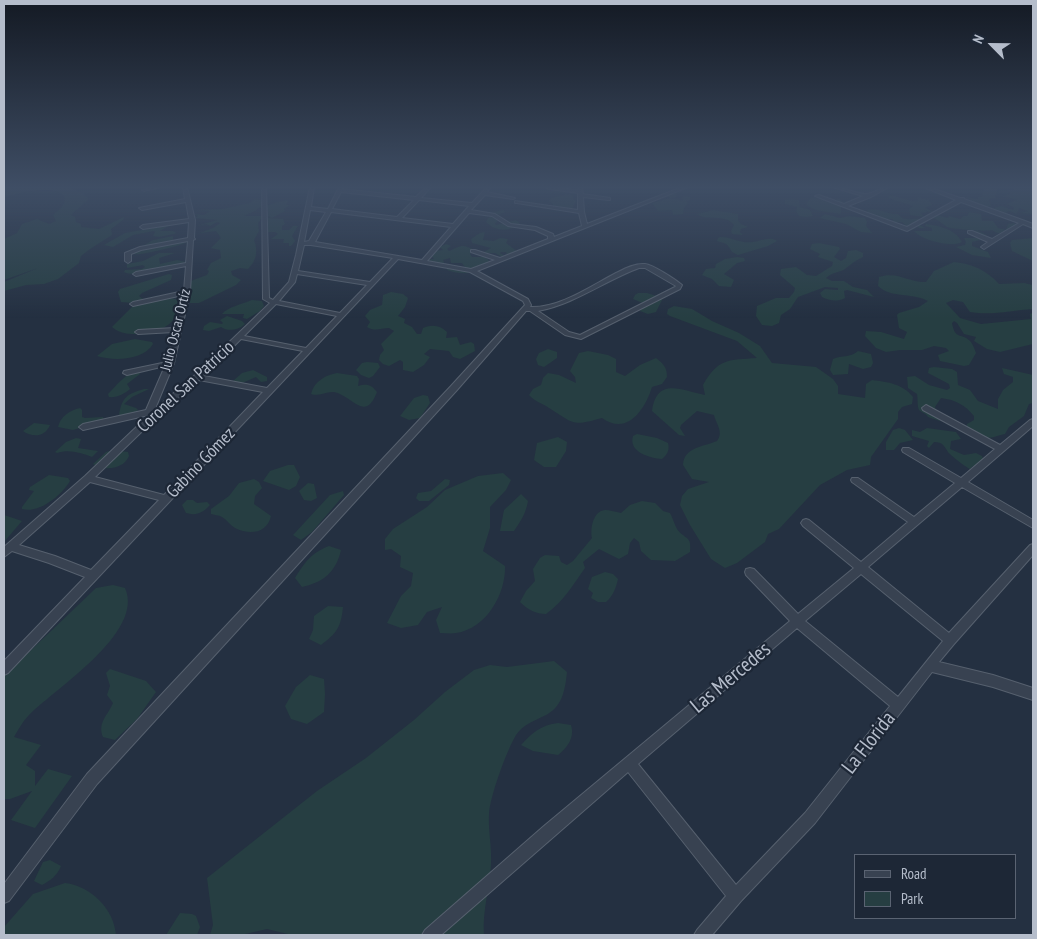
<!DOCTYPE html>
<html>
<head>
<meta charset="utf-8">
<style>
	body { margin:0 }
	#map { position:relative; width:1037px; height:939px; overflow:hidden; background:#243041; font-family:"PT Sans Narrow",sans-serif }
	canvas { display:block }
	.frame { position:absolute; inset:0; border:5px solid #b5bdcb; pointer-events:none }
	.legend { position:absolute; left:854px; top:854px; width:162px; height:65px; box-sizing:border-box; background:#1d2736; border:1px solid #5a6372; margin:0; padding:6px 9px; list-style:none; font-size:15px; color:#b5bdcb }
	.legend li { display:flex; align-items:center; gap:10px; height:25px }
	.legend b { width:25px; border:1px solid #5a6372 }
	.north { position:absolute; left:967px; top:20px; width:50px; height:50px; -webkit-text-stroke:4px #1d2736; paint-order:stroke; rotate:293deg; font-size:14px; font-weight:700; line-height:20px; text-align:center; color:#b5bdcb }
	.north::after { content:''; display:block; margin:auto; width:18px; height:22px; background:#b5bdcb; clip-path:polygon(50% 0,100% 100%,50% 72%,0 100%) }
</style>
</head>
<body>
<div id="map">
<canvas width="1037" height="939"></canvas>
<div class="frame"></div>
<ul class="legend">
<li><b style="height:6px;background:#384251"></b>Road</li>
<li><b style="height:14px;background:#263e42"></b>Park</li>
</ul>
<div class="north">N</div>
</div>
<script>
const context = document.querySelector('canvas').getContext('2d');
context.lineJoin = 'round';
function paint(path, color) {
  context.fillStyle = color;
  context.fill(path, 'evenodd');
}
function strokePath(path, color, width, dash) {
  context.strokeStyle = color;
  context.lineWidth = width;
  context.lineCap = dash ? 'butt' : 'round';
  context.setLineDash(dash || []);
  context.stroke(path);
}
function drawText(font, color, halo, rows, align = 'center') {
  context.font = font + ' "PT Sans Narrow",sans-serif';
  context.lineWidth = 4.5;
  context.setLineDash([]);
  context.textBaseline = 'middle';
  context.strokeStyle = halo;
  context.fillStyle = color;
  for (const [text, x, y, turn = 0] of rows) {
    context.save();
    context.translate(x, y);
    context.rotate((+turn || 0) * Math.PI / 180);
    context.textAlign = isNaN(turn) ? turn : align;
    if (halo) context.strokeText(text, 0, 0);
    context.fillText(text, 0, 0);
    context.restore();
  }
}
const green = new Path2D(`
	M4,187H68L81,192L88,198V200L71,215L75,217L76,222L81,224V227L99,229L124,217L123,220L111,229L112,235L90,249L81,256L79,263L58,279L44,284L26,285L4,291V282L38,268L4,280V239L17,233L22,224L37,219L49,224L56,221L53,215C56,212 62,208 64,203C72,182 14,192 4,198Z
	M986,187L998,189L995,198L989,199L991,206L983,208L965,200H971L966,197L978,199V197H982L984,189L988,188Z
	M1014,188L1033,189V214L1020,213L1028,211L1019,208L1017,214L1009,211L1004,214L995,211L994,208L1001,206L1013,210L1014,207L1006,204L1017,200L1003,196L1010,194L1008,190H1013Z
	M569,194L574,196L573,199L576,201L572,209L561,210L553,207V204L549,201L551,198Z
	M669,194H676L677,197L671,198L683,201L682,199L684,196L690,197V200L686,201L688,203L684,208L683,214L673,215L672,210L658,211L652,203L670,198L667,196Z
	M890,195L913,201L918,200L917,197L929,200L932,205L925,208L941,215L924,210L928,212L921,213L924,217L910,215L909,209L913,206L888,198Z
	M811,197L838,203L839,202L836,199H840L845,205L841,206V214C830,212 813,212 806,204Z
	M255,199L261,200L263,205L255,211L244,216H263L258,223L259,231L254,240C258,251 257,260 248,269L240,268L231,271L232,275L241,280L236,285L199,303H190V299L188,298V282L207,275L209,271L207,270L211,263L221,258L220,250L211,248L221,238L216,231L200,233L213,228L220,223L217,222L210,226L206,224L197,226L217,220L195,218L198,216L194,214L204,215L210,211L193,210L223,209L249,203Z
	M785,199L799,200L800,207L810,210L813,216L807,217L799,216L796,211L797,207L785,204Z
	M286,200L288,201L286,205H290L284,209L285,211L272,218L266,215L268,210L265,206Z
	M503,210L506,212L497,215L500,217L495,224L496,225L516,220L520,223C511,232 495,232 486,222L488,218L494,215L493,212Z
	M713,210L738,214V220L741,224L748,227L741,229L740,232L743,235L732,234L731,231L734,225C725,213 708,222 697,214Z
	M867,210C879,207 887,215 898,214C904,222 911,218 920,219L922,221L918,224L925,228H919L916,225L914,227L915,229L911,230L902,222L891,223L893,219L876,220L869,217Z
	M969,212L981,214L982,221H993L998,228L1006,230L1008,224L1014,223L1018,228C1011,235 1000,236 992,230C988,232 951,229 947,227C944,225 938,220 934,218L937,215L948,218L949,216L960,219L964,216H967Z
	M825,214L840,218L849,216L865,218L867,222L866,226L872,233L861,232L846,224L820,218Z
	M268,218L283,219L285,224L282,226V230H289L293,226H298L292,236L295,241L291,246H289V243H283L284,239H271L278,234L275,232H263L261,229V222Z
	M926,224C940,226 955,229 962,242C952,248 921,240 914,231H932V228L925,226Z
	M170,225L160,231H173L176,233L174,234L159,237L153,236L155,232L154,231L133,235L113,247L104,245L125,233Z
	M976,230L987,235L980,240L972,242V246L988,252L991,258L972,255L956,247L965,245L966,242L964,238H978L971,235L970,233Z
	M485,232L483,240L494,241L500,238L508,239L506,243L518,252L507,255L506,252H501L500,253L505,256L502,257L495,253H482L491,248L472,243L471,239L480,233Z
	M173,236V241L167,244L188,242C179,246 140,256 133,254L134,252L157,247L143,246L153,240Z
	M720,237C732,237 741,244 753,242C761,241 770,236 777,241L768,246L738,255L732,252C727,243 727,244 717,241L718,238Z
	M1033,238V261L1012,251L1010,243L1012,240Z
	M819,243L839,247L840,249L834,257L841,261L846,258L848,251L856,250L863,253V257C856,260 851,264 845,269C839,273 834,271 826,278L832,281H844L853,287L867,290L874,297L847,290L844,291L845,298C837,302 830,301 822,297L820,293L825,289L838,290V288L825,287L798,297L790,309L781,315L779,323L772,326L762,325L756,316L757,306L776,298H789L794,292L795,288L780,275L781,269L796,267L807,275L816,276L832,266L833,262L818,257L820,254L810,249L812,244Z
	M446,244L451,246L447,249L449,251C463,245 461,244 475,250L470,254L472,257H484L489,260C480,274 462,276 447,270L449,265L458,269L465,267L462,263H451L450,258L443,260L445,265L440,267L425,260L434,259L431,255L436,251L443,250L440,247Z
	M159,253H175L159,258L160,264L177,260L186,262C179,270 133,278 124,272L125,270L142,269L145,267L143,265L127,268V264L143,261Z
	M737,257L744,258L745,261L737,263L724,274L734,280L731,287L719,286L712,279L702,275L706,269L715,268L716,264L725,259Z
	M954,262C973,264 986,270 999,284L1024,283L1033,285V309C1012,310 992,316 970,312L963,302L953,300L946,303L960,318L981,324L1031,319L1030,314L1033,313V344L1000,352L987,349L974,341L976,337L964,334L957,323L954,321L952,323C955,341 962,332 971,342C973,345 975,350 976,353L969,365L964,366L940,361L938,355L949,351L946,348L934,346L922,350H900L886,352L876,348L865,336L866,331L881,332L904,339L907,332L899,328L897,315L899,313L919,307L928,301C912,292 892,299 878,286L879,277C898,271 909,283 926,282L934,271Z
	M169,274L172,275L171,280L142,293L139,296L143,299L134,303L121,302L118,292L120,289Z
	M391,292L403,294L408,298L405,307L398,316L405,319L404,323L412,327L417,334H421L423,328C432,324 440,325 447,332L446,338L457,337L460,345L471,342L474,344L475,351L460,359L453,357L449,351L430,349L424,354L430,357L424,365L413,372L403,370V362L400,360L389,366L383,364L379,360L380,355L384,350L381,344L394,331L389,328C381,328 375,332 367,327L370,322L365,316L370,310L382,305L383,295Z
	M638,293H647L663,298L656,312L648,314L640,311L645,304L633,299L635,295Z
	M167,297L179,300L182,306C178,312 174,321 168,325C154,334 125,339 112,327L132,307L147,301Z
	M252,300L262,301L264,306L260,311L247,319L243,318L244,314H222C228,307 242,304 252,300Z
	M674,306L692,309L712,321L739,333L760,346L772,363L816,367L833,379L838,386V394L865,398L866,384L872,380C888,382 903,384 913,397L912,404L902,407L898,412V419L871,457L870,465L847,470L820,485L779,529L768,534L765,542L737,563L725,568L711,559L690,525L680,505L682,496L688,489L709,482L692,479L683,465C684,447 703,447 717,441C724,432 716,424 714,415L697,411L681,425L680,428L685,436L679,435L652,411C657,376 682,391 705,395L703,385C718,358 729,360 757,358L737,341L670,316L667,314L668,309Z
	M227,316L242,321L245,324C239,330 228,332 221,327L209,331L203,330L204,326L210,322L222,324L223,323L220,320Z
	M135,339L152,342L153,344C143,361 113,361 97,356L112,344Z
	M548,349L557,352V358L544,367L538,365L536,359L539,353Z
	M588,351L608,355L616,359V372L625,376L640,365L656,358C664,364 667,368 667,377L662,384L652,387C645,410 627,436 602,418C571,427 574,423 549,408C542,403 535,402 529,395L533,389L541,385L543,378L548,373L559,375L576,383L575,377L570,371L579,353Z
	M858,351L871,354L873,363L871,367L863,369L849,364L848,374L833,375L830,370L833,359C842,355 850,358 858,351Z
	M367,362L378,363L380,367L373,376L369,378L361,375L356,370L362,363Z
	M934,367L952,369L957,372L958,385L970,390L978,401L998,409V399L1003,390L1013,382V377L1004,374L1002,368L1033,375V403L1029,404L1024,416L1009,427L1005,434C985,439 983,442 967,427V424L974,420V416C965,405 956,400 941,398L935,407L940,421L928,417C926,413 922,413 919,410C917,406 918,398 917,394L908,388L907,377L915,376L929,385L947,390L950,388L949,384L928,373L929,368Z
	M253,370L267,377V381L261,382L256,377L240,384H235L233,381L242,373Z
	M139,371L140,374L127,384L130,389C124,394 117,398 109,397L108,394C117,385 125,373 139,371Z
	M337,373L357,376L359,379L358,386C367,383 372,385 377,392C365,423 353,396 334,392C326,391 319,397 311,394C314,381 326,375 337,373Z
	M144,389H149L132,397L124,404L136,408L138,410L134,414L121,417L119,415C122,397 127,394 144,389Z
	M423,395L428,396L430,403L420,418L409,420L400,416L414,398Z
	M80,408L82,410V417L85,418L103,417L104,421L73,430L58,427C60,417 70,410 80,408Z
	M34,423L50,425C45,437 33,438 23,431Z
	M899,428L905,430L913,440L900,443L894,450H886V442L893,430Z
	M927,428L956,432L961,439L951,441L950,449L964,455L976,453L982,456L984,461L979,467L973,466L970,469C967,468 950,455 948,452C944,446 943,442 934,442L929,448L927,446L929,441L912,436V430L920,432Z
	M637,434L657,438L668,443C670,450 667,455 662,459C650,458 628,452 633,436Z
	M558,437L567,442L566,451L556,467H544L534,460L537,443Z
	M76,438L81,439L78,448L98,451L92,457C81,453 69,449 57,453L55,452L66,442Z
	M113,450L128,452L129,456C123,470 104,471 93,464L106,452Z
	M288,465H294L300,477L296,486L289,490L263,481L270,471Z
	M503,473L511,480L506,490L490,507V528L483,551L505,566C506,594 486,629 456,633C451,634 445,633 440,633L436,620L442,607L427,612L418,625L401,628L387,623L401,596L411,586L413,573L400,567L401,556L391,549L385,550V539L393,529L427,507L445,490L478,476Z
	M49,475L68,478L70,481C62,495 39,514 22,509V507L34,491L29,490L30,487Z
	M254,479L259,482L262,488L255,496L254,504L271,516C267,534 249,535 235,528C230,525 227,520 222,517C219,515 214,515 211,514V509L229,496L239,483Z
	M445,479L450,480L449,485L429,501H419L416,498L418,493L431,491Z
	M308,483L314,484L317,498L311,501L304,500L299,491Z
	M343,491L344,495L312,532L301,540L293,535L330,495Z
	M521,494L528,501C526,513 521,521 514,531H500L504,510Z
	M187,500H193L197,503L207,502L210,505C203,513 196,516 186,513L182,505Z
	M642,501L655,503L663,511L670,513C673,518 674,524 677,529C685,540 692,535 690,552L675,561L651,560L641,551L639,542L634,538L630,543L628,554L619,559L599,549L583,562L585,568C573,585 564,601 546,614C536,614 528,610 520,602L526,591L535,581L533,569L540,558L545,555L559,556L561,562L567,565L573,561L592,538C590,529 593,511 605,510C610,510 616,512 621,513L630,505Z
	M4,515L22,521L4,542Z
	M329,546L341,550C336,572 324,582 302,587L295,578C305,562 311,553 329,546Z
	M605,572L613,574L618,579C616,588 613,596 606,602H598L591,598L593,593L588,589L592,577Z
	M113,585L125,588C145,632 56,688 29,715C23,721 18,730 14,737L41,745L26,765L35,771V786L48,769L72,776L35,828L11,820L32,791L10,799H4V676L96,588Z
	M328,606L343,607C341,627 337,633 321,645L309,639L313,630L314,616Z
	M554,661L567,672C565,691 562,708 544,716C532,722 524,724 516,735C507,750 490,796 489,814C488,830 492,847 491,864C490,888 482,911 484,935H292L267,929L241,935H210L213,925L207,878L317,791L366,758L414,720L445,692L474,670L490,665L507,667Z
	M110,669L146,681L156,692L137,719L115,740L103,737C97,723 108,715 113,703L107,695L110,686L106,673Z
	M310,675L324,679L325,694L324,712L307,724L291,719L285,706L296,687Z
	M558,723L571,725C575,738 567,748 558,755L533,751L521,745C532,733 541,725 558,723Z
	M50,860L61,866C57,876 51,880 42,885L34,881L43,862Z
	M65,883C91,886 114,909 116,935H4V927L33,894Z
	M180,913L192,914L196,916L200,927L197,935H166Z`);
const minor = new Path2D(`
	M153,187H162L144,191L142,190Z
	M183,187H187L195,220L194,238L195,239L193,240L190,292L174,363L155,409L195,375L270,303L263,299L262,187H266L269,298L273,300L289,282L296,255L310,187H314L311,207L328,209L339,187H343L342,189L416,197L426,187H431L421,198L472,203L487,187H491L487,192L515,198L513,199L485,195L471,210L495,214L511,224L536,227L553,234L554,237L582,226L579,213L517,203H515V201L578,210V193L549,189L547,188L548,187L578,190V187H582L583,194L610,198V200H608L583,197L584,212L587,224L682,187H688L477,271L528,299L531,305L530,307C560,308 589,287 616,273C624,269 635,263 645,264C653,265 675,279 682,285L680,289L581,339L565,335L530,311H526L457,390L97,784L9,901L4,903V884L87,774L451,386L525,305L523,301L470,272L398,259L8,673L4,675V661L85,577L49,563L12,551L4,557V547L85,476L149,415L83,430L79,427L83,424L146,410L165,366L127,375L123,373L124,371L167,362L174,332L138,334L135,332L138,330L175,328L183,295L133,306L130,304L133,302L184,291L186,266L136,276L133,274L136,272L186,263L188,241L141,250L131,254V261L128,263L125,261V253L140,247L188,238L189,222L143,229L140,227L143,225L189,219L186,202L142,210L139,208L185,199ZM341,192L414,200L397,217L332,209ZM419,200L469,206L453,224L402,218ZM310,210L326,212L309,241L304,242ZM331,212L451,227L422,260L315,242ZM469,213L492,216L508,226L535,230L548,236V239L500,258L475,250H471V252L495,260L471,269L427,261ZM304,245H311L393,258L370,282L298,271ZM639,268H645L676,286L675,287L580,335L569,332L538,311C575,304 604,281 639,268ZM297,274L367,285L340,313L279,301L295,282ZM276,304L337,316L306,348L244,336ZM241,339L303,351L267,388L204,376ZM199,380L263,392L164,495L95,477L163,411ZM90,482L159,500L91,570L55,556L19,545Z
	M832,187C843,187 854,193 865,194C873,194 881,187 889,187L871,197L848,206L907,227L956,200L923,187H929L960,198H964V199L1025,221L1033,224V228L1023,224L984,249L981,247L988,242L968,233V231H972L992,239L1019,223L961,202L907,231L815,196L819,195L844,204L863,196Z
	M926,405L1000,445L1030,420L1033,419V426L968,482L1033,520V528L962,487L868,567L949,633L1030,545L1033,544V555L954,644L939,662L993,675L1033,688V700L993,687L932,672L815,823L741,901L712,935H694L697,930L726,896L628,772L441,935H422L425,930L544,826L790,621L746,575L745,572L746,569L750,568L754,569L798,614L854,568L803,526L801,523L803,520L806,519L809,520L861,562L908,522L852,482L851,480L852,478H858L914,517L955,483L903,452L902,450L903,448H909L961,478L995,449L923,410L922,408ZM861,574L943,641L898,697L805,621ZM797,628L890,706L805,813L736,885L638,764Z`);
const farStreetnames = [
	["Julio Oscar Ortíz",176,330,-76]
];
const streetNames = [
	["Coronel San Patricio",186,387,-43],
	["Gabino Gómez",201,463,-46]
];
const nearStreetnames = [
	["Las Mercedes",731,678,-40],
	["La Florida",869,743,-52]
];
paint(green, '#263e42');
strokePath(minor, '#56606e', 2);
paint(minor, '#384251');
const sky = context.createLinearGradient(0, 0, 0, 318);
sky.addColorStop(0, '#141a24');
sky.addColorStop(0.59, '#3f4e65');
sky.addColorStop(1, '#3f4e6500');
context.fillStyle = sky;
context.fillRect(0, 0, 1037, 318);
drawText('15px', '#b5bdcb', '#1d2736', farStreetnames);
drawText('18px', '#b5bdcb', '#1d2736', streetNames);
drawText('21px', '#b5bdcb', '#1d2736', nearStreetnames);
</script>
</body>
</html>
